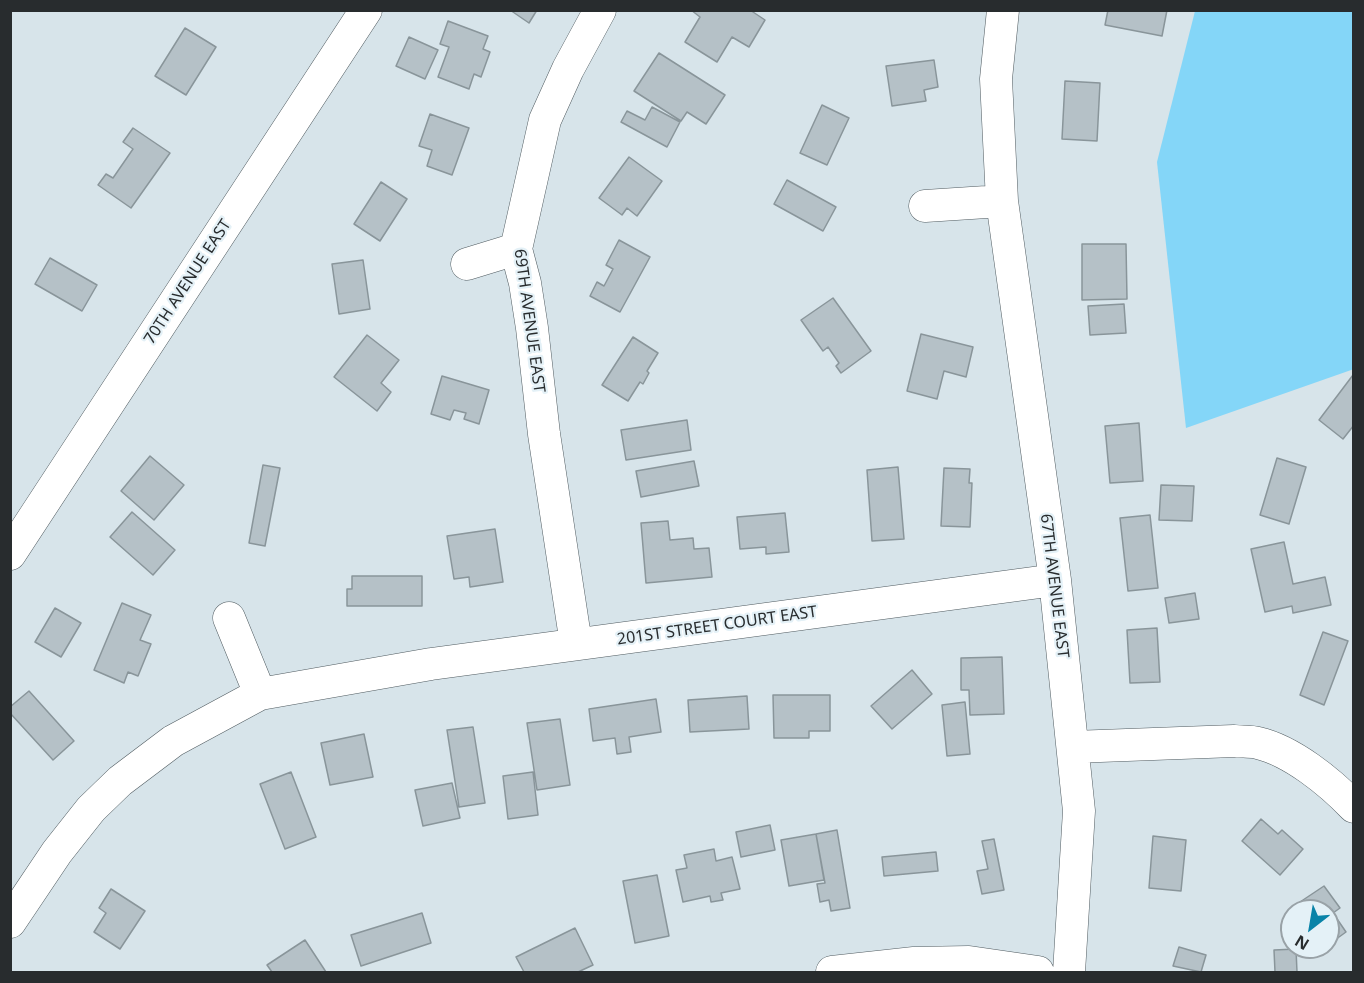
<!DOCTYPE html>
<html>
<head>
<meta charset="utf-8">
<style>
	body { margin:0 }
	#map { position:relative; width:1364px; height:983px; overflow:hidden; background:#d7e4ea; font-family:"Noto Sans",sans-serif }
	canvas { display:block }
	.frame { position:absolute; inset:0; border:12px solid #282c2e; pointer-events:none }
	.north { position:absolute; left:1280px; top:899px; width:60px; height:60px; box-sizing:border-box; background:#e4f1f7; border:2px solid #99a2a7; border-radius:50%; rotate:211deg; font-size:16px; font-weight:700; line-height:24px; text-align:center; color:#282c2e }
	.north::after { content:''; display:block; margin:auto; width:21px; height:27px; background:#0983a8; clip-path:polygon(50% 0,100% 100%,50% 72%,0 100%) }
</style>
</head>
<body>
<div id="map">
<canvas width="1364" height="983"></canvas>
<div class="frame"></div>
<div class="north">N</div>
</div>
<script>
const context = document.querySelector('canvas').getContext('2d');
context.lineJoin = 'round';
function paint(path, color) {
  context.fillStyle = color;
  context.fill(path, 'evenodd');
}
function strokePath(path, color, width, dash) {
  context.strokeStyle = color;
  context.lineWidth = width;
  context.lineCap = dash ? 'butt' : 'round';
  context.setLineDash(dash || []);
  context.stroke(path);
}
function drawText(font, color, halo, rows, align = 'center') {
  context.font = font + ' "Noto Sans",sans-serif';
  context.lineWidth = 4.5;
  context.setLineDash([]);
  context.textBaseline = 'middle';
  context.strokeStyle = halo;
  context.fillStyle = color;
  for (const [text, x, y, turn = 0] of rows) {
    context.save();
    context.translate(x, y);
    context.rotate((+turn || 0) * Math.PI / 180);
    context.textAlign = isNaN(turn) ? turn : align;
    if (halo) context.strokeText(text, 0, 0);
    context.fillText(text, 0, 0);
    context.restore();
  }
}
const green = new Path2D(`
	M1195,11H1353L1354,369L1186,428L1157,162Z`);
const building = new Path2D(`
	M510,10H537L529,23Z
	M750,10L765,20L749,47L732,37L717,62L685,42L700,17L691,10Z
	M1108,10H1167L1162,36L1105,25Z
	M448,21L488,36L483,49L490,52L481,77L474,74L469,89L438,77L449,47L440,44Z
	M185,28L216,47L186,95L155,76Z
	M409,37L438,50L425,79L396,66Z
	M659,53L725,95L706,124L687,112L681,121L634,91Z
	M934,60L938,87L924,90L926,101L892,106L886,66Z
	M1065,81L1100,83L1097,141L1062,139Z
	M822,105L849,118L827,165L800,153Z
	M652,107L680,122L667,147L621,122L627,111L645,120Z
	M430,114L469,128L452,175L427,166L432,150L419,146Z
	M133,128L170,153L131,208L98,185L106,174L113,178L133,149L123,142Z
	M629,157L662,181L637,216L627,208L622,215L599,198Z
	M787,180L836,207L823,231L774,204Z
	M381,182L407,199L380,241L354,224Z
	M619,240L650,257L620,312L590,296L597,282L604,286L613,269L606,265Z
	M1082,244H1126L1127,299L1082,300Z
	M50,258L97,285L82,311L35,284Z
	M363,260L370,309L339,314L332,264Z
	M833,298L871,351L841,373L836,366L839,363L828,347L823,351L801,320Z
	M1124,304L1126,333L1090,335L1088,306Z
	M921,334L973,347L966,377L944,371L937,399L907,391Z
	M367,335L399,360L381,383L391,392L377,411L334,377Z
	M633,337L658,353L647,371L649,373L643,384L640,382L628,401L602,385Z
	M1353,375L1354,425L1343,439L1319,420Z
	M442,376L489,390L479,424L464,419L466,413L454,410L450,420L431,414Z
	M687,420L691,450L626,460L621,430Z
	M1139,423L1143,481L1110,483L1105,426Z
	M150,456L184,485L154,520L121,491Z
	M1277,458L1306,467L1289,524L1260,515Z
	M694,461L699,486L641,497L636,471Z
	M263,465L280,468L265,546L249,543Z
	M898,467L904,539L872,541L867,470Z
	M944,468L970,469L969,483H972L970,527L941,526Z
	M1161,485L1194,486L1192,521L1159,520Z
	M132,512L175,550L153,575L110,537Z
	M785,513L789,552L766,554V547L740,549L737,517Z
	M1150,515L1158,588L1128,591L1120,518Z
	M668,521L670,540L693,538L694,549L709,548L712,577L646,583L641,523Z
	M495,529L503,582L470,587L469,577L454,579L447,536Z
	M1284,542L1293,584L1325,577L1331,605L1293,613L1292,606L1265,612L1251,549Z
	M352,576H422V606H347V589H352Z
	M1195,593L1199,619L1169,623L1165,598Z
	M122,603L151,615L140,640L151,644L138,676L128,672L124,683L94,670Z
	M55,608L81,623L61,657L35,642Z
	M1157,628L1160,682L1130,683L1127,630Z
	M1323,632L1348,641L1324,705L1300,695Z
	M1002,657L1004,714L970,715L969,690H961V658Z
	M912,670L932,694L892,729L871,706Z
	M29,691L74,741L53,760L10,713V707Z
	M773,695H830V731H809V738H774Z
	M747,696L749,729L690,732L688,700Z
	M656,699L661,732L629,737L631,752L617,754L615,738L593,741L589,709Z
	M965,702L970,754L947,756L942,705Z
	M560,719L570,785L537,790L527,723Z
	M473,727L485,803L459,807L447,730Z
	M364,734L373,777L330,785L321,743Z
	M291,772L316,837L285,849L260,784Z
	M533,772L538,815L508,819L503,776Z
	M452,783L460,818L423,826L415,790Z
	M1261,819L1278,834L1282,830L1303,849L1280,875L1242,841Z
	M770,825L775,850L741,857L736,832Z
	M837,830L850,908L831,911L829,900L820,902L817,884L825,883L816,834Z
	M816,834L824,880L789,886L781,840Z
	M1153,836L1186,840L1181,891L1149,888Z
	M994,839L1004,890L982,894L977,871L988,869L982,841Z
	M714,849L716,861L732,857L740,889L721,893L723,900L711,902L710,896L683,902L676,870L687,868L684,855Z
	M936,852L938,871L884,876L882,857Z
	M657,875L669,936L635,943L623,881Z
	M1324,886L1340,908L1333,913L1346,932L1328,945V911H1297L1294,906Z
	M111,889L145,911L120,949L94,932L106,913L99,908Z
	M422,913L431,943L361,966L351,935Z
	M575,928L593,965L578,972H524L516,957Z
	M305,940L326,972H272L267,965Z
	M1179,947L1206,955L1201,972L1173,966Z
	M1296,949L1297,972H1275L1274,950Z`);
const minor = new Path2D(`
	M1003,10L996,79L1002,201L1055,580L1079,811L1069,972
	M925,206L1002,201
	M467,264L516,249
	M10,554L366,10
	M229,618L260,694
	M576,644L544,434L532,328L525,283L516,249L545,120L568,69L600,10
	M1073,747L1234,741C1242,742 1250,741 1258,743C1292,751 1330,782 1354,807
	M10,922L57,852L91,809L120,781L173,741L260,694L431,664L1055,580
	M832,972L914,963L969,962L1038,972`);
const streetNames = [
	["70TH AVENUE EAST",188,282,-57],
	["69TH AVENUE EAST",529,321,82],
	["67TH AVENUE EAST",1054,586,83],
	["201ST STREET COURT EAST",717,626,-8]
];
paint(green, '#84d6f8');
paint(building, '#b5c1c7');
strokePath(building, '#89959a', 1.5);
strokePath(minor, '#505b60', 33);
strokePath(minor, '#fff', 32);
drawText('16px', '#282c2e', '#e4f1f7', streetNames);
</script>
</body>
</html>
